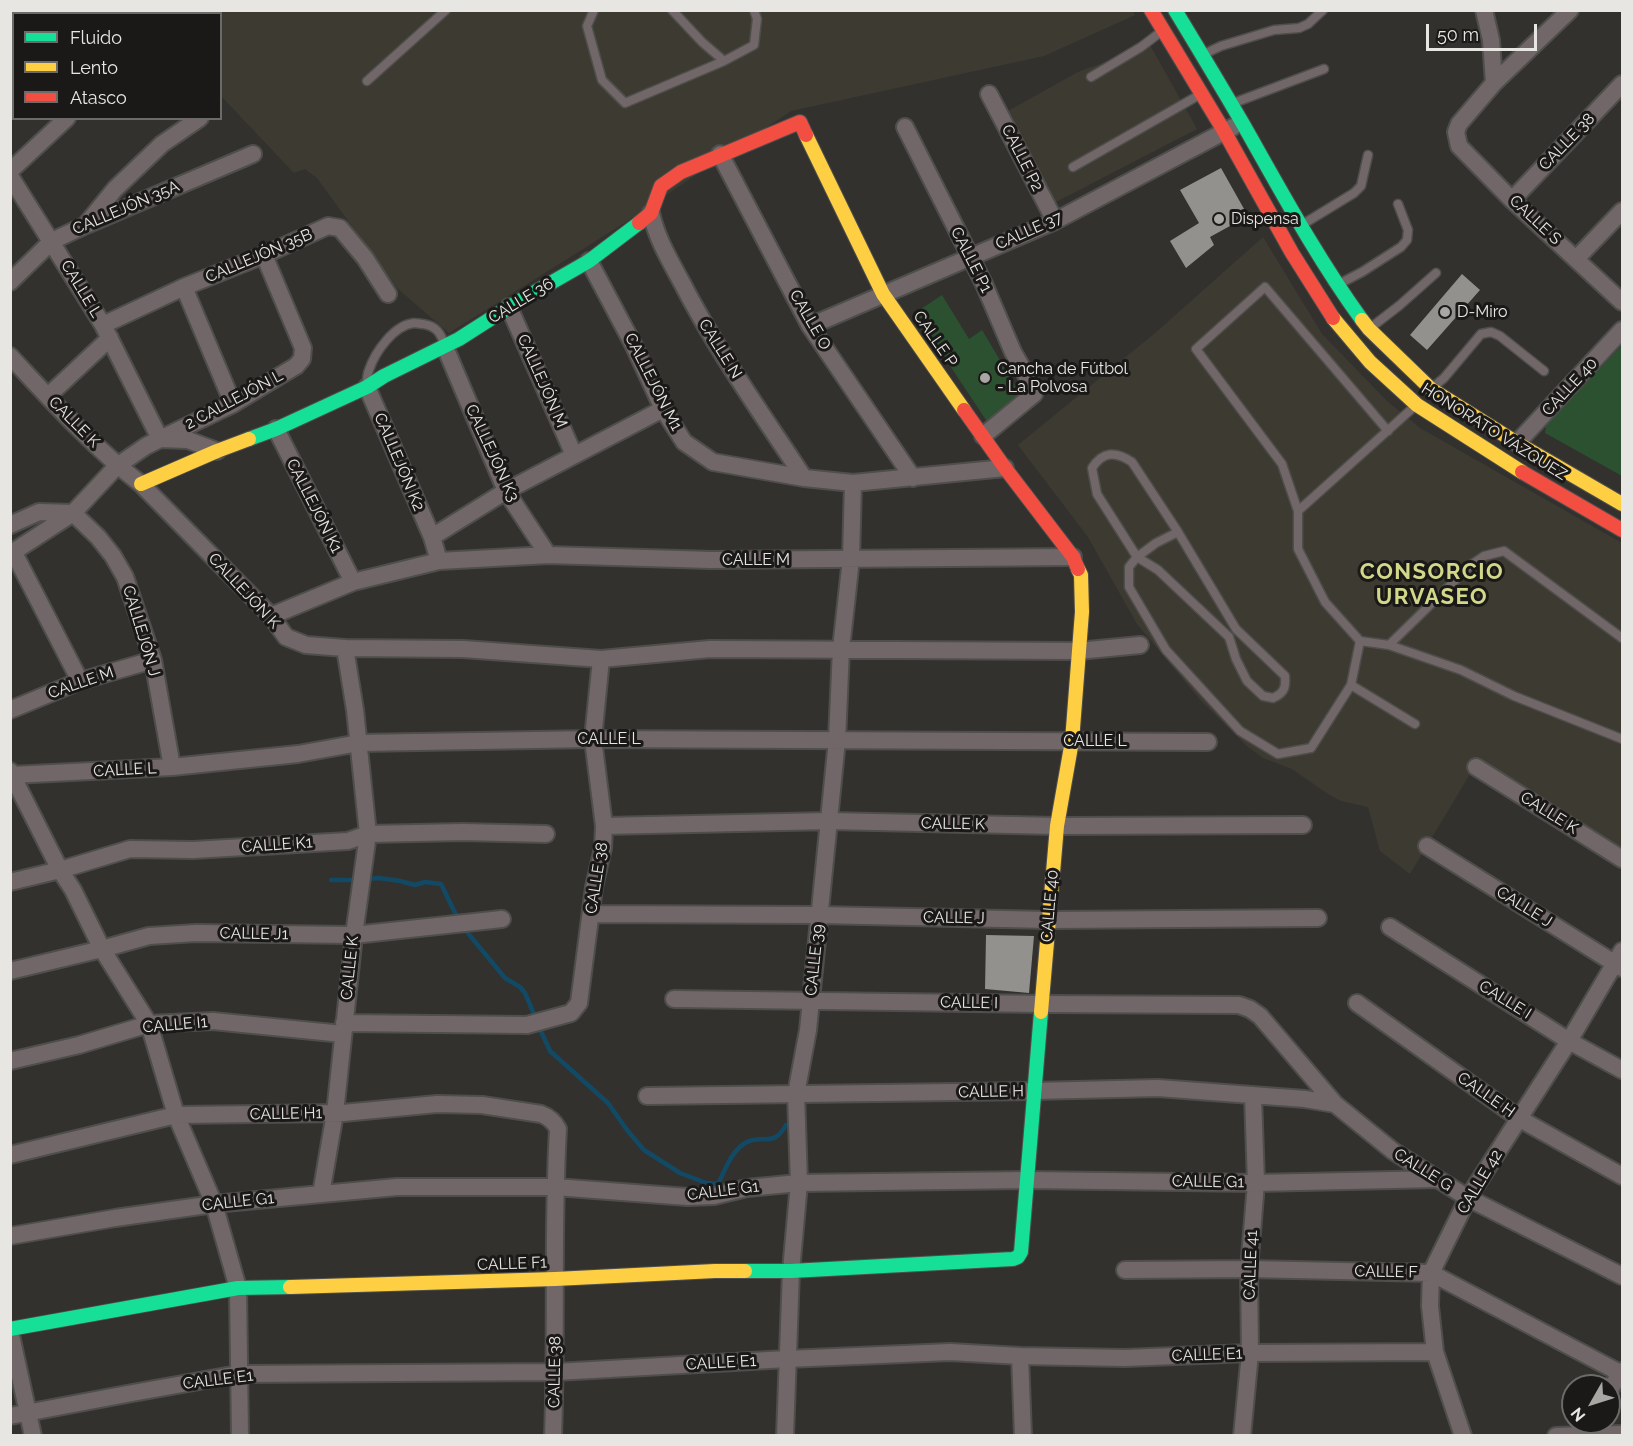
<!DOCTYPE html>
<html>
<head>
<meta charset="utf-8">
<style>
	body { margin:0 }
	#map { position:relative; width:1633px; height:1446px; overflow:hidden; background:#32312e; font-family:Raleway,sans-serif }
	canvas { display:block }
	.frame { position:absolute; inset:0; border:12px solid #e7e6e3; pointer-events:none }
	.legend { position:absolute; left:12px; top:12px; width:210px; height:108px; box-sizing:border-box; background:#1a1917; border:2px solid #6c6b69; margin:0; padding:8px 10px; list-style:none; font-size:18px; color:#e7e6e3 }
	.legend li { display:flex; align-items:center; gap:12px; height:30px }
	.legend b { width:30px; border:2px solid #6c6b69 }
	.north { position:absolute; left:1561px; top:1374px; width:60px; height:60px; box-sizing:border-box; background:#1a1917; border:2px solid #6c6b69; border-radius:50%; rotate:231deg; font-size:16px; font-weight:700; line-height:24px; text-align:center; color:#e7e6e3 }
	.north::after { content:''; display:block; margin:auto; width:21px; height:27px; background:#a8a7a4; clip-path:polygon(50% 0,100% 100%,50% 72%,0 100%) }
	.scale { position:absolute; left:1426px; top:24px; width:111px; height:27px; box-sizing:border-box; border:3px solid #e7e6e3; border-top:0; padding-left:8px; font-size:18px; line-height:21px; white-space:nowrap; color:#e7e6e3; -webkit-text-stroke:4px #1a1917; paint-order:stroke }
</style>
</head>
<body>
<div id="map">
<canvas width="1633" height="1446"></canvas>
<div class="frame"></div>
<ul class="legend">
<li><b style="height:8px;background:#16e098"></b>Fluido</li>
<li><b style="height:8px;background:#ffcf43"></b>Lento</li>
<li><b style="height:8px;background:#f24e42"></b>Atasco</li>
</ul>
<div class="north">N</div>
<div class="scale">50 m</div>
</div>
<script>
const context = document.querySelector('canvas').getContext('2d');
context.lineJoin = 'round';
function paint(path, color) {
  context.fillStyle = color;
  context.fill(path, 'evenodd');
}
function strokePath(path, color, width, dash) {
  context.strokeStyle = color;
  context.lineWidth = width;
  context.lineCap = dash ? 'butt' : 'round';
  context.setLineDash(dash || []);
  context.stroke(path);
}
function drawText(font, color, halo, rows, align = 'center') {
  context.font = font + ' Raleway,sans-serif';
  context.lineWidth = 6;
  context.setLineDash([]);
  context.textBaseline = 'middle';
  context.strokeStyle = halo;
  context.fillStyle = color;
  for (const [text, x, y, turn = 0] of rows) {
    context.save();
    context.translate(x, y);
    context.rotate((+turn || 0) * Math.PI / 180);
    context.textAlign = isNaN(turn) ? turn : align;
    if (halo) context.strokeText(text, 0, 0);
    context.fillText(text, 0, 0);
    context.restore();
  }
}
const built = new Path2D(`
	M1132,10L1135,15L1044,56L791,111L626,222L449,333L397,288L317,178L305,169L294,173L221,96L220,14H142L140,11Z
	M1150,45L1197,129L1054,203L1008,111L1078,72Z
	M1263,237L1322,334L1388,402L1420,428L1622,543V855L1476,764L1410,874L1380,851L1368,807L1341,801L1328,794L1292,769L1263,758L1248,747L1201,701L1137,624L1088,537L1018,445L1154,334Z`);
const green = new Path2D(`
	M942,295L969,339L982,330L1022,397L988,423L915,313Z
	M1622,345V476L1545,433L1546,425Z`);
const stream = new Path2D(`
	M331,880H357L379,878L400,881L415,885L425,882L441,884L458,919
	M462,926L505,978L520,987L525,993L536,1019
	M539,1027L550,1051L608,1103L627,1130L644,1150L680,1173L706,1183L718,1184C725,1170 731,1152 745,1143C762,1133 773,1149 786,1125`);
const building = new Path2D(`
	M1221,168L1248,216L1210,237L1214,245L1186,268L1170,241L1199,223L1180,190Z
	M1462,274L1480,290L1427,350L1410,335Z
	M986,935L1034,936L1029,993L985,989Z`);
const lane = new Path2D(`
	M594,10L587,26L602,80L625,103L724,61L754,45L757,19L754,10
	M672,10L702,42L724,61
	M1204,54L1221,46L1274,30L1299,28L1308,24L1323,10
	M1091,77L1141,47L1162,31
	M367,81L446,10
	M1231,104L1324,69
	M1073,167L1201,94
	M1300,226L1354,193L1361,186L1368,155
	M1337,285L1362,272L1401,247L1407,240L1408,230L1398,204
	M1369,329L1400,305L1436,273
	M367,384C367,379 367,374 369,370C375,352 394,325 414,323C417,323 420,324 423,324C437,326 441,334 445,346
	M1432,388L1444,378L1481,334L1491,332L1500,336L1544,371
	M1388,431L1265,287L1196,349L1282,464L1298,511L1415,406
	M1298,511V549L1325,602L1360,641L1389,645L1461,670L1514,696L1622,739
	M1178,532L1156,543L1137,557L1097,494L1092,468C1103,451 1116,451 1132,462L1178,532L1236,629L1285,676C1286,688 1284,693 1273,698L1263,696L1247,681L1236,659L1229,637L1158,570L1137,557L1129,567V587L1166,650L1240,731L1278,754L1311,748L1351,685L1360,641
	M1389,645L1471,565L1484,556L1504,551L1622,638
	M1351,685L1415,724`);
const street = new Path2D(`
	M1484,10L1491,40L1494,83
	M1570,10L1494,83L1459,124L1456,132L1459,146L1512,200L1622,302
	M51,14L54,10
	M10,50L14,47
	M989,94L1055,221
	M905,127L984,284L1013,352L1033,387L1034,394L983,436
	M720,154L810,326L913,478
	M10,171L67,118
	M10,176L103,325L160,439L233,404L296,366L302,359L303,348L264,255
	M1512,200L1622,84
	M651,213C657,239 669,259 682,283C717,351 762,414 804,478
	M88,222L115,189L162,144L200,118
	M1576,259L1622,211
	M589,261L634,346L663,409L684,442L713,462L804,478L853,483L1005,468
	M10,282L52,241L86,225L253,154
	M184,287L233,404
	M509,307L574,455
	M103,325L184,287L264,255L328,226L340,228L365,258L388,294
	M810,326L1055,221L1233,127
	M445,347L506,491L548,555
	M10,356C52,401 93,447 141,484L271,616L286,637L306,645L345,648L355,710L368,834L354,935L335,1113L321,1194
	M367,387L432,537
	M48,396L110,338
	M276,429L353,582
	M1517,443L1622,330
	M10,525L39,512L73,513L98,537L113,556L125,577L153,660L172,767
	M14,553L80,681
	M10,554L73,513L117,466L146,446L160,439L188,440L217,451
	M439,561L548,555L711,560L1073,557
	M271,616L353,582L439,561L432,537L506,491L663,409
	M345,648L463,649L601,659L710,649L1078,651L1140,645
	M10,710L80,681L153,660
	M1476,767L1622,859
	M10,771L60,870L73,890L102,949L149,1024L176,1115L214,1204L238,1288L240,1436
	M12,775L172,767L298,754L359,743L593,739L1208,742
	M604,826L829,821L1057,826L1303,825
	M1427,846L1622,968
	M10,882L60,870L130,849L193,850L348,841L368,834L463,832L546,834
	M591,914L819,915L1049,920L1318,918
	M1390,927L1569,1041L1622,1070
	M10,971L102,949L149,936L196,933L354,935L502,919
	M674,999L1042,1004L1239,1005L1250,1009L1260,1016L1335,1104L1393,1151L1468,1198L1622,1276
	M1357,1003L1520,1119L1622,1176
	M344,1023L527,1025L571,1013L579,1003L594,887L603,848L604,826L593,739L601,659
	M10,1061L79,1045L149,1024L213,1021L343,1034
	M647,1096L1034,1091L1158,1088L1305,1099L1335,1104
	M10,1155L176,1115L343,1113L437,1104L482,1105L541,1114C549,1117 554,1121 558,1129C552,1231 557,1333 553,1436
	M10,1236L115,1218L214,1204L397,1187H555L688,1197L714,1196L747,1188L799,1183L1027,1180L1256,1183L1438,1179
	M1125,1270L1249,1269L1431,1273L1622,1374
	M10,1331L33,1436
	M1020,1356L1023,1436
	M1609,1391L1622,1371
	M10,1416L127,1394L238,1374L556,1372L787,1359L950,1352L1020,1356L1125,1358L1250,1353L1435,1352
	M785,1436L791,1271L799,1183L796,1094L808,1030L837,740L841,649L851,559L853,483
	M1242,1436L1250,1353L1249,1269L1256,1183L1253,1095
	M1463,1436L1435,1352L1430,1306L1431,1273L1468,1198L1569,1041L1622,951
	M1556,1436L1622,1434`);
const fast = new Path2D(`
	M1175,10C1198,48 1221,86 1243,124C1281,191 1317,258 1362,320
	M249,439L276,429L367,387L384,376L459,339L509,307L589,261L639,223
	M745,1271H791L1013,1259L1018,1257L1021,1252L1041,1012
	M10,1329L238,1288L290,1287`);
const slow = new Path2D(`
	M806,135L883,294L964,410
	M1333,318L1370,362L1417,405L1522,472
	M1362,320L1369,329L1431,389L1517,443L1622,504
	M141,484L217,451L249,439
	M1041,1012L1057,826L1072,741L1082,612L1081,575L1078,569
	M290,1287L555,1279L715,1271H745`);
const jam = new Path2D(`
	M1151,10L1224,131L1292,253L1333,318
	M639,223L651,213L661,186L681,172L800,122L806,135
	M964,410L1005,468L1073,557L1078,569
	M1522,472L1622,530`);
const markers = [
	[1219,219,6,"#a8a7a4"],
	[1445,312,6,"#a8a7a4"],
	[985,378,6,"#a8a7a4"]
];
const streetNames = [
	["CALLE 38",1567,142,-46],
	["CALLE P2",1022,158,63],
	["CALLEJÓN 35A",126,208,-23],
	["CALLE S",1535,220,43],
	["CALLE 37",1029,231,-24],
	["CALLEJÓN 35B",259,256,-23],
	["CALLE P1",971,260,63],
	["CALLE L",81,289,59],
	["CALLE 36",521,301,-31],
	["CALLE O",810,320,60],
	["CALLE P",935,339,55],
	["CALLE N",720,349,58],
	["CALLEJÓN M",542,381,66],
	["CALLEJÓN M1",653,382,63],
	["CALLE 40",1570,387,-47],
	["2 CALLEJÓN L",234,400,-28],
	["CALLE K",74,422,45],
	["HONORATO VÁZQUEZ",1494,432,32],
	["CALLEJÓN K3",492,453,65],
	["CALLEJÓN K2",399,462,67],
	["CALLEJÓN K1",314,506,63],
	["CALLE M",756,560],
	["CALLEJÓN K",244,591,47],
	["CALLEJÓN J",141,631,73],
	["CALLE M",81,683,-19],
	["CALLE L",609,739],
	["CALLE L",1095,741],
	["CALLE L",125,770,-3],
	["CALLE K",1549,813,32],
	["CALLE K",953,824,1],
	["CALLE K1",277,845,-4],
	["CALLE 38",597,878,-81],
	["CALLE 40",1050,906,-85],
	["CALLE J",1524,907,32],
	["CALLE J",954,918,1],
	["CALLE J1",254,934,1],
	["CALLE 39",815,960,-84],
	["CALLE K",350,968,-84],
	["CALLE I",1505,1000,32],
	["CALLE I",969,1003,1],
	["CALLE I1",175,1025,-5],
	["CALLE H",991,1092,-1],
	["CALLE H",1486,1095,35],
	["CALLE H1",286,1114,-1],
	["CALLE G",1423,1170,32],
	["CALLE G1",1208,1182,1],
	["CALLE 42",1480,1182,-59],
	["CALLE G1",723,1191,-7],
	["CALLE G1",238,1202,-6],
	["CALLE F1",512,1264,-2],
	["CALLE 41",1251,1265,-88],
	["CALLE F",1386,1272,1],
	["CALLE E1",1207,1355,-2],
	["CALLE E1",721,1363,-3],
	["CALLE 38",555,1372,-89],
	["CALLE E1",218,1380,-7]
];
const poiNames = [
	["Dispensa",1231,219],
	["D-Miro",1457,312],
	["Cancha de Fútbol",997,369],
	["- La Polvosa",997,387]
];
const districtNames = [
	["CONSORCIO",1432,572],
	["URVASEO",1432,597]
];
paint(built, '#3d3b31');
paint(green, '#2b5130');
strokePath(stream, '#124a66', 4.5);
paint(building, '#92918e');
strokePath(lane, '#4e4e4c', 11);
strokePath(street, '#4e4e4c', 20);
strokePath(fast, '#4e4e4c', 16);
strokePath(slow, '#4e4e4c', 16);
strokePath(jam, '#4e4e4c', 16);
strokePath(lane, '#726768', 8);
strokePath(street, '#726768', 16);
strokePath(fast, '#16e098', 14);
strokePath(slow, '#ffcf43', 14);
strokePath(jam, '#f24e42', 14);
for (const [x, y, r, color] of markers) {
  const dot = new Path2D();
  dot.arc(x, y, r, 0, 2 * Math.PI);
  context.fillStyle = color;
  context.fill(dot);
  strokePath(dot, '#1a1917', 2);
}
drawText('16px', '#e7e6e3', '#1a1917', streetNames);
drawText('16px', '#e7e6e3', '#1a1917', poiNames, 'left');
context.letterSpacing = '1.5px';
drawText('bold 22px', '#d2d789', '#1a1917', districtNames);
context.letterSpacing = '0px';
</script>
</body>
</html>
